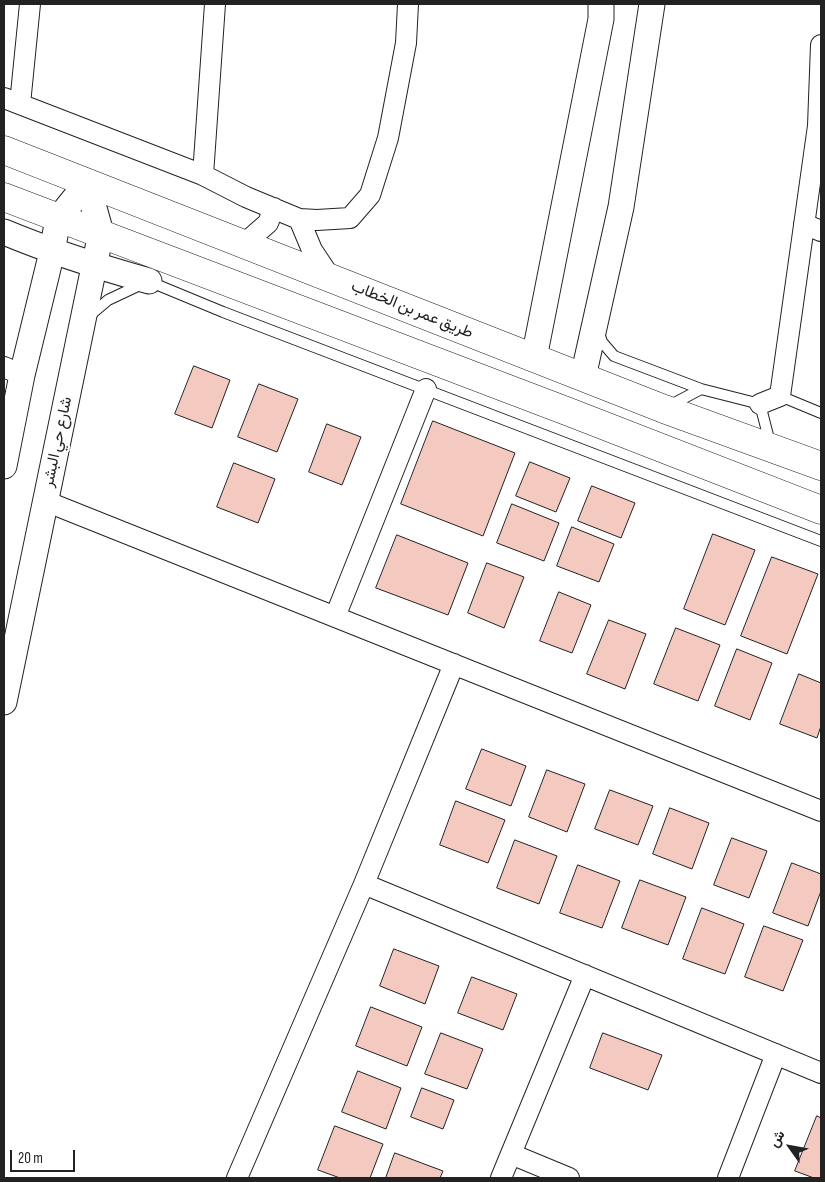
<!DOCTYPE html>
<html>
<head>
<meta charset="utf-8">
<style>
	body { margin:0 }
	#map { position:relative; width:825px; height:1182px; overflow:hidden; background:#fff; font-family:"Sofia Sans Condensed",Vazirmatn,sans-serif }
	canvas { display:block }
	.frame { position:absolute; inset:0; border:5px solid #222; pointer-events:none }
	.north { position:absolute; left:765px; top:1122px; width:50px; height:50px; -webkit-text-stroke:4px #fff; paint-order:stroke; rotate:302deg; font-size:14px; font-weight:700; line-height:20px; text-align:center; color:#222 }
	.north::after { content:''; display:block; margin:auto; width:18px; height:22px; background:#222; clip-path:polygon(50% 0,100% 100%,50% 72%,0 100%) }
	.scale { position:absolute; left:10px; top:1150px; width:65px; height:22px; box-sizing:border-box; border:2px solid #222; border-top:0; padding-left:6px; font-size:15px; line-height:18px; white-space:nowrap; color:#222; -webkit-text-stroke:4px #fff; paint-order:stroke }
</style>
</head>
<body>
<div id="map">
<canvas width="825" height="1182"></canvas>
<div class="frame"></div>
<div class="north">ش</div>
<div class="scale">20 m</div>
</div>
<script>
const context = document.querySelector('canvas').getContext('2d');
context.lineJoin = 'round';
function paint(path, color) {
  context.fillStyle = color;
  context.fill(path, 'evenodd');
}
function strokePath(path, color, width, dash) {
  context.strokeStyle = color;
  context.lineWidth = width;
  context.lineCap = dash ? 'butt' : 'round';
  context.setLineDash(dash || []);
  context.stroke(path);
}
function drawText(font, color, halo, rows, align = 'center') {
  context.font = font + ' "Sofia Sans Condensed",Vazirmatn,sans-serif';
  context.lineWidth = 4;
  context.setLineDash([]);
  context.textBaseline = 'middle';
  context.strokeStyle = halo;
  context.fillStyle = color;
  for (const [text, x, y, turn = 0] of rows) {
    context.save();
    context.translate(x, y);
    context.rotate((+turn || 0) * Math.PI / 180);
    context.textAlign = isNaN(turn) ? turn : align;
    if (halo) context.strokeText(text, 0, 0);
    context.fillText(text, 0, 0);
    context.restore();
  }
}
const building = new Path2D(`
	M194,366L230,380L212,428L175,414Z
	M259,384L298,399L277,452L238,437Z
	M433,421L515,453L483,536L401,504Z
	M327,424L361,437L342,485L309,472Z
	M530,462L570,478L556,512L516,496Z
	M234,463L275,479L258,523L217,507Z
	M592,486L635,503L621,538L578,521Z
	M512,504L559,523L544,561L497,543Z
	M572,527L614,544L599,582L557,566Z
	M713,534L755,550L725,625L684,609Z
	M397,535L468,563L448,615L376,588Z
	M772,557L818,574L787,654L741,636Z
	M487,563L524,577L504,628L468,613Z
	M559,592L591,605L572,653L540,641Z
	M609,620L646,634L625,689L587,674Z
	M676,628L720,645L698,701L654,684Z
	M737,649L772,663L750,720L715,706Z
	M799,674L821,683V726L817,738L780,724Z
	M482,749L526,766L511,806L466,789Z
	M547,770L585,784L567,832L529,817Z
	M610,790L653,806L638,845L595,829Z
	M456,801L505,820L488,863L440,845Z
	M670,808L709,823L692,869L653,854Z
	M732,838L767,851L749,898L714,885Z
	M515,840L557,856L539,904L497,888Z
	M792,863L821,874V891L808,926L773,913Z
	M578,865L620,881L602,928L560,913Z
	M640,880L686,897L668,945L622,928Z
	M702,908L744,924L725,974L683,959Z
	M764,926L803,940L783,991L745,977Z
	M394,949L439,966L425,1004L380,986Z
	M472,977L517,994L503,1030L458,1013Z
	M371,1007L422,1027L407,1066L356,1046Z
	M441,1033L483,1049L467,1089L425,1074Z
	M603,1033L662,1055L648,1090L590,1068Z
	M358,1071L401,1088L386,1129L342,1112Z
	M422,1088L454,1100L443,1129L411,1117Z
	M817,1116L821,1118V1178H814L795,1171Z
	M335,1126L383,1144L370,1178H340L318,1170Z
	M395,1153L443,1171L440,1178H386Z`);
const service = new Path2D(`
	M148,281L223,312L821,541
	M88,317L108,300L144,283
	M599,333L602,342L614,356L701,389L760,404L770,443
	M780,396L821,413
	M669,406L701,389`);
const minor = new Path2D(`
	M4,98L203,175L246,197L299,219L317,220L350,218L370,195L388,138L406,43L408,4
	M20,104L30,4
	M203,175L215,4
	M299,219L312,250L330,277
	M804,224L821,231
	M244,244L268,223L274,208
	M4,367L22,375
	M760,404L780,396L818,126L821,45
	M45,501L821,811
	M335,617L426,389
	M364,884L821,1073
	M511,1154L569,1178
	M237,1178L364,884L454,664
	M501,1178L585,975
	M728,1178L776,1054`);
const tertiary = new Path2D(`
	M4,232C52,252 99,267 149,281
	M534,358L601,19V4
	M583,377L621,207L652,4
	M4,466L22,375L52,252L58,219L87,183
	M4,702L101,233L87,183`);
const secondary = new Path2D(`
	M4,150L664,409L821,466
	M4,197L569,412L821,510`);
const streetNames = [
	["طريق عمر بن الخطاب",412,310,22],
	["شارع حي البشر",58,442,-78]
];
paint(building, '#f3c9c0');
strokePath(building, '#222', 1);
strokePath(service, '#222', 12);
strokePath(minor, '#222', 22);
strokePath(tertiary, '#222', 27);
strokePath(secondary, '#222', 29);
strokePath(service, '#fff', 10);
strokePath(minor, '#fff', 20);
strokePath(tertiary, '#fff', 25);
strokePath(secondary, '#fff', 28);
drawText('16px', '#222', '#fff', streetNames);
</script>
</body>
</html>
